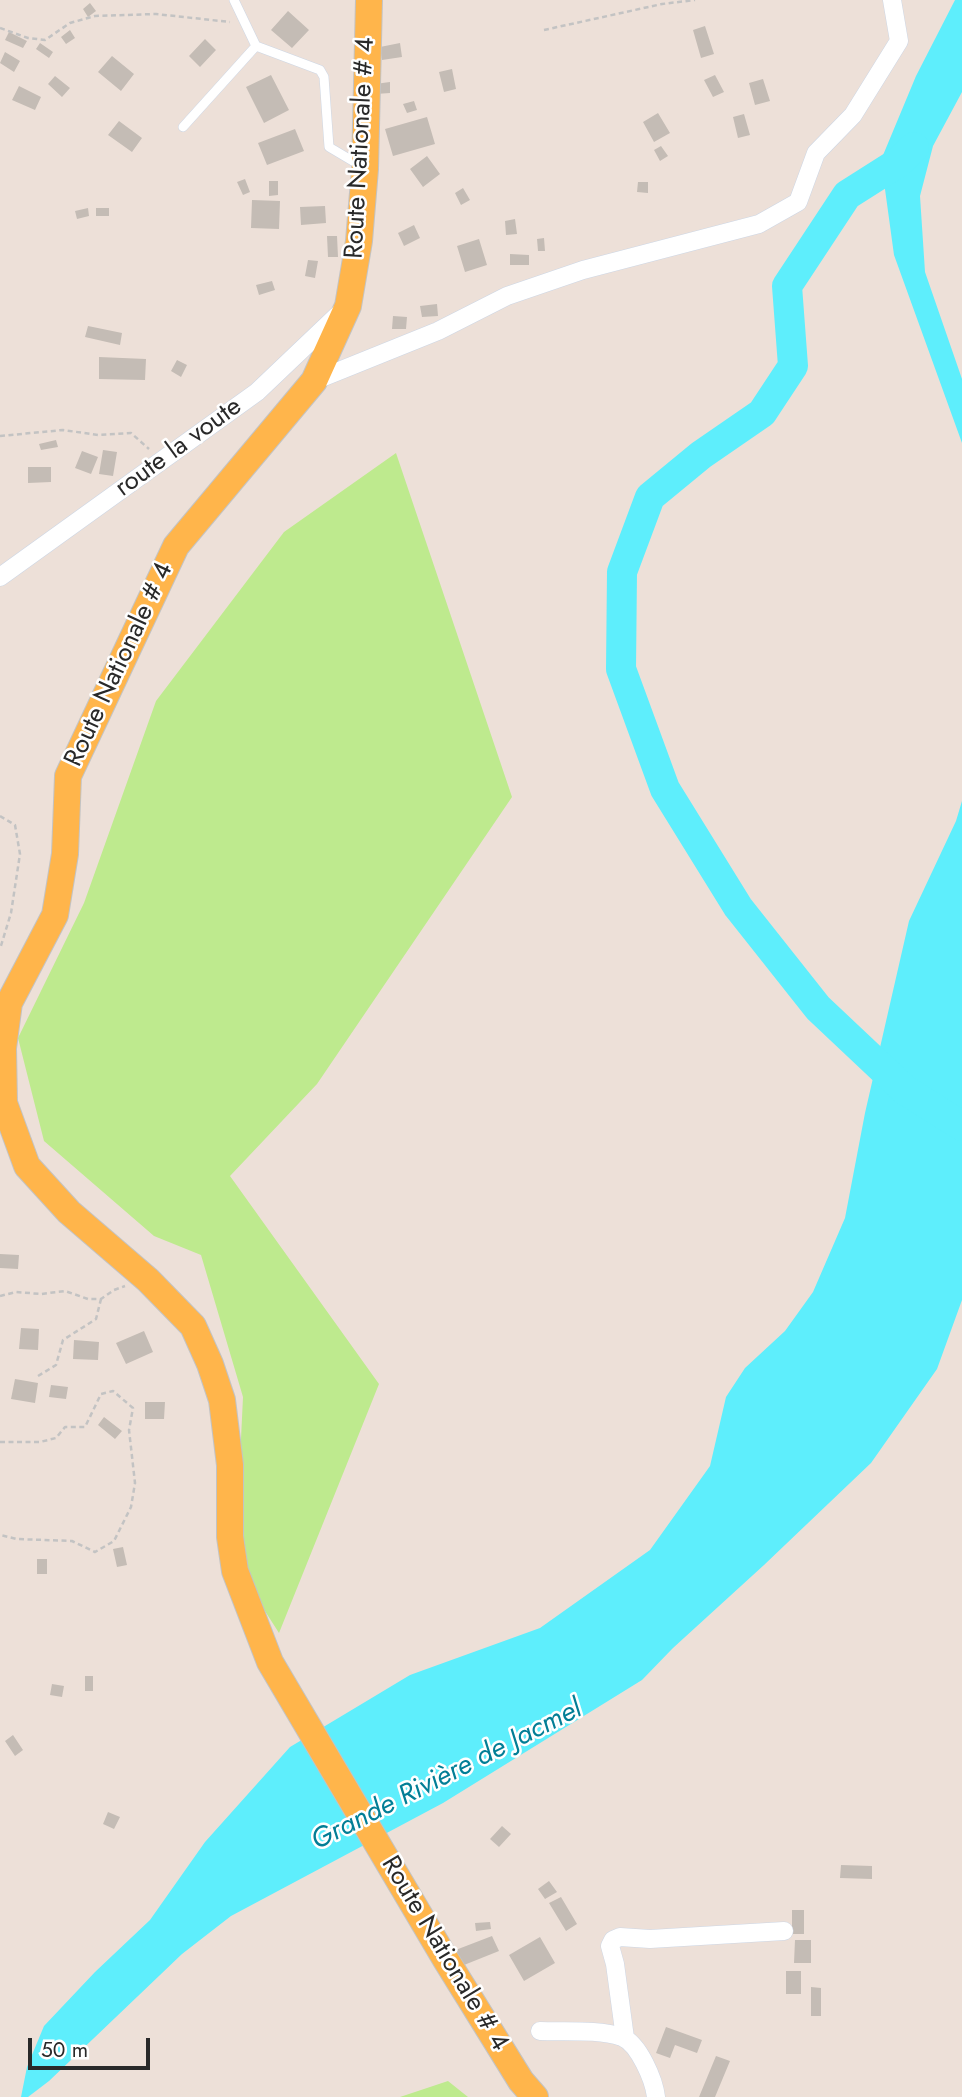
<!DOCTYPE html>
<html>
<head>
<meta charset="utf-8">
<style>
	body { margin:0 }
	#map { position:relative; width:962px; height:2097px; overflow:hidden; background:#ede0d8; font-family:Jost,sans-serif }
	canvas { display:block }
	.scale { position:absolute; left:28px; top:2038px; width:122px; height:32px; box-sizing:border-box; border:4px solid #292929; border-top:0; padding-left:9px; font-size:21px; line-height:24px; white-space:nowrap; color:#292929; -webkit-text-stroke:5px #fff; paint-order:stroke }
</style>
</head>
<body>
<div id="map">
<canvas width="962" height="2097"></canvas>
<div class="scale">50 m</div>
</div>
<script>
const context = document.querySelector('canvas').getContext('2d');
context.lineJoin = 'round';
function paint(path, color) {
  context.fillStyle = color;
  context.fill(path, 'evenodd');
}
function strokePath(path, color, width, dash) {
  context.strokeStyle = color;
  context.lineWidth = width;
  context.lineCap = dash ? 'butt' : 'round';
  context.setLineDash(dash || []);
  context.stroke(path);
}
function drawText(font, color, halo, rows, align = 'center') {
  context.font = font + ' Jost,sans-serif';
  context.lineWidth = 5;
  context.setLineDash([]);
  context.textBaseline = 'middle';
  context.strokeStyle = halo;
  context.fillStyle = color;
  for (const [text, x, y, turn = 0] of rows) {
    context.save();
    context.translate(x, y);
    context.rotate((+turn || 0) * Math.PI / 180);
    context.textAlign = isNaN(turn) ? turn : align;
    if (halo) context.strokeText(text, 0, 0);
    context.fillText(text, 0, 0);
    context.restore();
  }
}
const green = new Path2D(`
	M396,453L512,797L317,1084L230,1176L379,1384L279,1633L235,1564L243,1397L201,1255L154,1236L44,1141L18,1038L84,903L156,701L284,532Z
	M448,2081L468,2097H400Z`);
const water = new Path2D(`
	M955,0H962V92L933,146L920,196L925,272L962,379V443L894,255L881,160L916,76Z
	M962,801V1300L937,1369L871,1463L764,1565L673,1648L642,1680L443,1803L231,1916L182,1954L49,2081L28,2097H21L27,2067L44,2026L95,1972L150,1920L205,1842L290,1747L410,1675L540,1628L650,1550L710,1466L726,1397L745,1368L785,1331L813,1292L845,1218L865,1113L909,921L956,821Z`);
const river = new Path2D(`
	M914,147L899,162L847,195L787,286L793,366L762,413L701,455L650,497L622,572L621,669L665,789L738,907L818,1008L905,1090L962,1126`);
const building = new Path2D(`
	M90,3L96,11L88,17L83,9Z
	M288,11L309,30L292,48L271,30Z
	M705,26L714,54L701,58L693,30Z
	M70,30L75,38L66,44L61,37Z
	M9,32L27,41L23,48L5,40Z
	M205,39L216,50L200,67L189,56Z
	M40,43L53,52L49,58L36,49Z
	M400,43L402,57L382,60L380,47Z
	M5,52L20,61L14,72L0,63Z
	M112,56L134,74L121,91L98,72Z
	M452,69L456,89L444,92L439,72Z
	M271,75L289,110L264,123L246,87Z
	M715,75L724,92L713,97L704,80Z
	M55,76L70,88L62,97L48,84Z
	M763,79L770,101L755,105L749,83Z
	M390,82V93L376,94L375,84Z
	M19,86L41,97L35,110L12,100Z
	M414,101L417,110L407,113L403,104Z
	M658,113L670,133L654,142L643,122Z
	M744,114L750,135L738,138L733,117Z
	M427,117L435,144L393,156L385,129Z
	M119,121L142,138L132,152L108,135Z
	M295,129L304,151L267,165L258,143Z
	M661,146L668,156L660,161L654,150Z
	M427,156L440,174L423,187L410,169Z
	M245,179L250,192L243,195L237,182Z
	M269,181H278V195L269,196Z
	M638,182H648V193L637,192Z
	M463,188L470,200L461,205L455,193Z
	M252,200L280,201L279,229L251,228Z
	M325,206L326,223L301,225L300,207Z
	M88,208L89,216L77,219L75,211Z
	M96,208H109V216H96Z
	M515,219L517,234L506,235L505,221Z
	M414,225L420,238L404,246L398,233Z
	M327,236H337L338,257H328Z
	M544,238L545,251H538L537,239Z
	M479,239L487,265L465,272L457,246Z
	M510,254L529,255V265H510Z
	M308,260L318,261L315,278L305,276Z
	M272,281L275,290L259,295L256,285Z
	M437,304L438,316L422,317L420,306Z
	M393,316L407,317L406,329H392Z
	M88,326L122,333L120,345L85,337Z
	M99,357L146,359L145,380L99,379Z
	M177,360L187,365L181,377L171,371Z
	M56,440L58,447L41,450L39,444Z
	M103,450L117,452L113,476L99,474Z
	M82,451L98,457L91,474L75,468Z
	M28,467H51V482L28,483Z
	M0,1254L19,1255L18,1269L0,1268Z
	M21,1328L39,1329L38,1350L19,1349Z
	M144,1331L153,1352L126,1364L116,1343Z
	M74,1340L99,1342L98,1360L73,1359Z
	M15,1379L38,1383L35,1403L11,1399Z
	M51,1385L68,1387L66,1399L49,1397Z
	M145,1402H165L164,1419H145Z
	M104,1417L122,1431L115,1439L98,1425Z
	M123,1547L127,1565L117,1567L113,1549Z
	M37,1559H47V1574H37Z
	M85,1676H93V1691H85Z
	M52,1684L64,1686L62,1697L50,1695Z
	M13,1735L23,1750L15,1756L5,1741Z
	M108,1812L120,1817L114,1829L103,1824Z
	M502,1826L511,1834L499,1847L490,1839Z
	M841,1865L872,1866V1879L840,1878Z
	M549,1881L557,1892L545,1899L538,1889Z
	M561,1897L577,1924L566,1931L549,1903Z
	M792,1910H804V1934H792Z
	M490,1922L491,1929L476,1931L475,1923Z
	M492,1936L499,1951L459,1967L453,1951Z
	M540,1937L555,1963L524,1981L509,1955Z
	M795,1940H811V1963H794Z
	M786,1971H801V1994H786Z
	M811,1987L821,1988V2016H811Z
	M666,2027L702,2040L697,2053L675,2045L670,2058L656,2053Z
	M716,2056L730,2061L715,2097H699Z`);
const path = new Path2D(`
	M0,28L28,38L45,40L70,23L95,16L156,14L230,22
	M544,30L662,4L695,0
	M0,436L63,430L98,435L131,433L149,449
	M0,816L15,825L20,854L11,913L0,949
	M0,1296L16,1292L41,1294L65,1291L88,1299H101L114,1290L125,1286
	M38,1376L56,1365L63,1340L96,1319L101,1299
	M0,1442H40L56,1438L65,1427H85L101,1394L113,1391L133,1408L129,1430L135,1483L131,1507L114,1541L95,1552L72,1541L17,1539L0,1535`);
const service = new Path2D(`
	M234,0L256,46L320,70L324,77L329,147L361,166
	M183,127L256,46`);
const minor = new Path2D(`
	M314,381L438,331L507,296L583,270L759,224L798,202L816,153L853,115L899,41L892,0
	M0,577L257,392L340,313
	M540,2031C566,2032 598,2029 622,2037C639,2044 654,2080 656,2097
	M625,2038L615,1964L610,1946L613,1940L620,1937L650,1939L784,1931`);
const primary = new Path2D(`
	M369,0L365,169L359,241L348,306L314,381L176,546L68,776L65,854L55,915L9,1003L3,1048L4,1103L27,1166L69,1212L148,1280L193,1326L210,1364L222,1400L230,1465V1537L235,1571L270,1662L446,1960L521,2081L535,2097`);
const streetNames = [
	["Route Nationale # 4",361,148,-87],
	["route la voute",179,448,-36],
	["Route Nationale # 4",120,665,-65],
	["Route Nationale # 4",444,1954,59]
];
const waterNames = [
	["Grande Rivière de Jacmel",447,1776,-27]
];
paint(green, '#beea8e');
paint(water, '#5eeefc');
strokePath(river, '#5eeefc', 30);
paint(building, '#c4bcb5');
strokePath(service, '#cdd6e4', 10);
strokePath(minor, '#cdd6e4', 19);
strokePath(primary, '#c3c3c3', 28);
strokePath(path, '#c3c3c3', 2.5, [5, 3.5]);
strokePath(service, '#fff', 9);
strokePath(minor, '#fff', 18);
strokePath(primary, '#ffb54b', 26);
drawText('26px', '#292929', '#fff', streetNames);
drawText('italic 28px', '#027e96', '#fff', waterNames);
</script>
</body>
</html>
